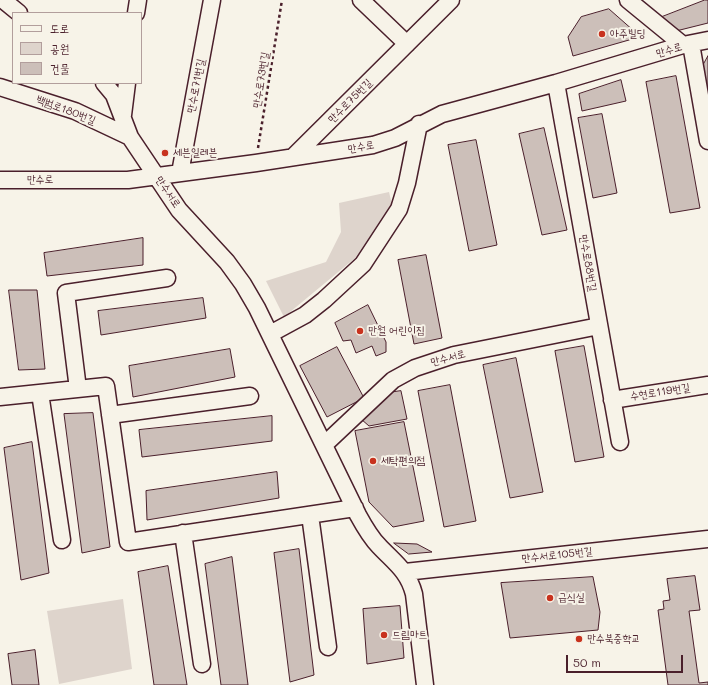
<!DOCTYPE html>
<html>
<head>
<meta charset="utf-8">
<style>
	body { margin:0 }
	#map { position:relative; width:708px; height:685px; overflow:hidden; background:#f7f3e8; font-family:Mali,"Poor Story",sans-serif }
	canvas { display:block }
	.legend { position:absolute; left:12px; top:12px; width:130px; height:72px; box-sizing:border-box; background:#f7f3e8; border:1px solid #b29e9c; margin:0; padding:5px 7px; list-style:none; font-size:12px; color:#4a1f2b }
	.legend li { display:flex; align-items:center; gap:8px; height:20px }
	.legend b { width:20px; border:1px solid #b29e9c }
	.scale { position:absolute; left:566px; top:655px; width:117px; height:18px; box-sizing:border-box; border:2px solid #4a1f2b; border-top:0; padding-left:5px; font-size:12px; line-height:14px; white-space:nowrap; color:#4a1f2b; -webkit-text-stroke:3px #f7f3e8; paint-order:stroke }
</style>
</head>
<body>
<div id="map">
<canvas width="708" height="685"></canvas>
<ul class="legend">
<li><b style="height:5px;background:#f7f3e8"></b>도로</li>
<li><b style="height:11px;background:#ded4cc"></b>공원</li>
<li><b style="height:11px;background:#ccbfb9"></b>건물</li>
</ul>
<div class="scale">50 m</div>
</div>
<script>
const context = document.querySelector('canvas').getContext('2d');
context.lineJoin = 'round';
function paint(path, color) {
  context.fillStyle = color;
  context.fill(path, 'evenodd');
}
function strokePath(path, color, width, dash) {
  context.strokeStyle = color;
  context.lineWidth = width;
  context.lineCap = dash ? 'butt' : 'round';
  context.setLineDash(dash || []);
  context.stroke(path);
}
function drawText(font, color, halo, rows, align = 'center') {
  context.font = font + ' Mali,"Poor Story",sans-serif';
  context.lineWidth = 4;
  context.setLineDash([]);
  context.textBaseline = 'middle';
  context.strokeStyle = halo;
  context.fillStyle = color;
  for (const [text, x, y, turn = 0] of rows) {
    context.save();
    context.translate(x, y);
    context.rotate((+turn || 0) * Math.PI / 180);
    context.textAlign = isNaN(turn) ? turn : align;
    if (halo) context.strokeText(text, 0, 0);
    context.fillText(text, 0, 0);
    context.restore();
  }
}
const green = new Path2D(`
	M389,192L393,209L366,249L284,317L266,281L326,262L341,232L339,203Z
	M123,599L132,669L59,684L47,611Z`);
const building = new Path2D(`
	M705,0H708V23L676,31L665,22L662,17Z
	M609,9L634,31L636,38L573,56L568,37L581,17Z
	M708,56V113L701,69Z
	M676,76L700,208L670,213L646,82Z
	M621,80L626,101L582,111L579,94Z
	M602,114L617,193L593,198L578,118Z
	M544,128L567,230L542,235L519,134Z
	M476,140L497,245L469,251L448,145Z
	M143,238V265L47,276L44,253Z
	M426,255L442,338L414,344L398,260Z
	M9,290H37L45,369L19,370Z
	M203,298L206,318L101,335L98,311Z
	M368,305L386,342V352L376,356L372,346L356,353L351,340L343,341L335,323Z
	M584,346L604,457L575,462L555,351Z
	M337,347L364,398L327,417L300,366Z
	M230,349L235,377L133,397L129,366Z
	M516,358L543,492L510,498L483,365Z
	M450,385L476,521L444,527L418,391Z
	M401,391L407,419L369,426L361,419L393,392Z
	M93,413L110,547L82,553L64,414Z
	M272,416V441L142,457L139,430Z
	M404,422L424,521L393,527L369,502L355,431Z
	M32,442L49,573L21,580L4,448Z
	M277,472L279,498L147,520L146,491Z
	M394,543L417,544L432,552L409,554Z
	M299,549L314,675L290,682L274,553Z
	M232,557L248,685H221L205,564Z
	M168,566L187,685H154L138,572Z
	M695,576L700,610L689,611L699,683L708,682V685H668L658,610L664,609L663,601L670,600L667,579Z
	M593,577L600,612L598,630L510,638L501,583Z
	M400,606L404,658L367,664L363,609Z
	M35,650L39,685H12L8,654Z`);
const path = new Path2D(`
	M258,148L282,0`);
const minor = new Path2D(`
	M3,0L19,13
	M361,0L407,44
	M628,0L683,45
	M136,13L138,0
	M691,44L708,141
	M104,83L114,95L130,137L179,210L227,262L243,284L257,308L358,515C364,526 370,537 379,546C395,563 408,571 414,594L425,685
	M556,83L620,442
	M0,87L75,111L130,137
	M123,115L127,83
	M293,157L451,0
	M180,173L212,0
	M0,180H128L256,163L373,145L395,138L442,114L556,83L683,45L708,40
	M270,334L305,315L324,300L363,264L399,209L407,183L419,124
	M78,389L66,293L167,278
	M40,393L62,540
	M0,397L106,386L128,542L355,508
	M612,400L708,385
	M110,415L250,396
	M324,445L393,380L415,368L454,355L599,326
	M310,515L328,647
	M183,533L202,664
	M405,572L708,539`);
const markers = [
	[602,34,4,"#c8321e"],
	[165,153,4,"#c8321e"],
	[360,331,4,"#c8321e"],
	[373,461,4,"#c8321e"],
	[550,598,4,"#c8321e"],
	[384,635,4,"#c8321e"],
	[579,639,4,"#c8321e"]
];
const poiNames = [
	["아주빌딩",610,34],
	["세븐일레븐",173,153],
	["만월 어린이집",368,331],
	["세탁편의점",381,461],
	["급식실",558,598],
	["드림마트",392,635],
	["만수북중학교",587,639]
];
const streetNames = [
	["만수로",669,50,-16],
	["만수로73번길",261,80,-81],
	["만수로71번길",196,86,-79],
	["만수로75번길",350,101,-45],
	["백범로180번길",66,110,21],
	["만수로",361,147,-10],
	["만수로",40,180],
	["만수서로",168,192,56],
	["만수로88번길",588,263,80],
	["만수서로",448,358,-15],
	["수현로119번길",660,392,-9],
	["만수서로105번길",557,555,-6]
];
paint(green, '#ded4cc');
paint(building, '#ccbfb9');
strokePath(building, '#4a1f2b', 1);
strokePath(minor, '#4a1f2b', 19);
strokePath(path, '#4a1f2b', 2.5, [3, 3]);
strokePath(minor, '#f7f3e8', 16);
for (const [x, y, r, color] of markers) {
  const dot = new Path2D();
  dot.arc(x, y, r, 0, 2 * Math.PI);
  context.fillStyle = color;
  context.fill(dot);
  strokePath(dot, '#f7f3e8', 1.5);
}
drawText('11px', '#4a1f2b', '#f7f3e8', poiNames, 'left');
drawText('11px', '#4a1f2b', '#f7f3e8', streetNames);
</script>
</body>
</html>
